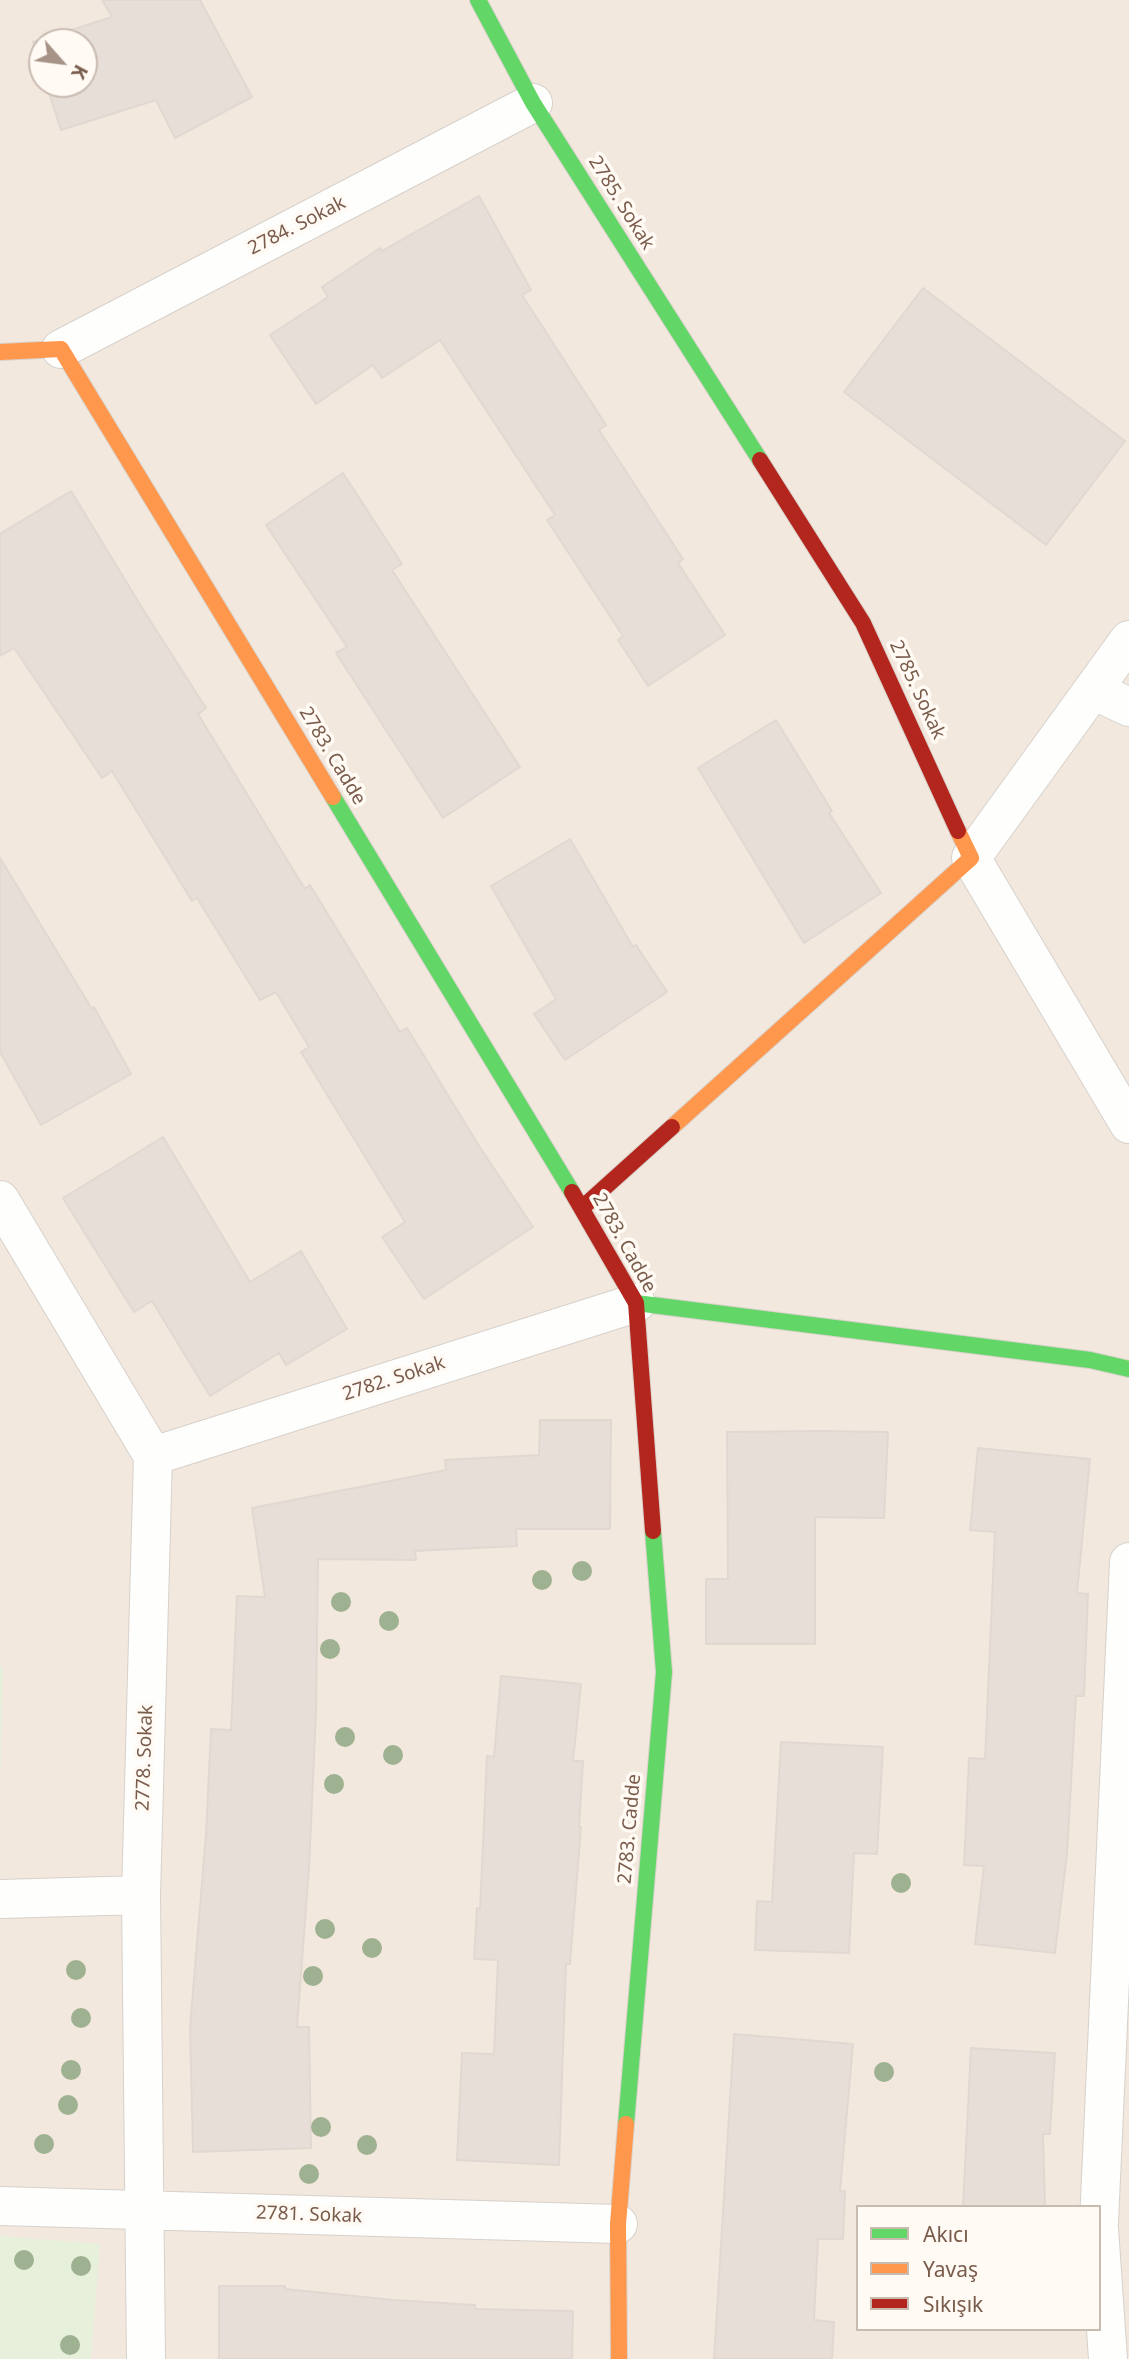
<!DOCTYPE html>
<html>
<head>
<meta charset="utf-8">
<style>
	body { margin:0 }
	#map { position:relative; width:1129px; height:2359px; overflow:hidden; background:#f9f5f0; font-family:"Noto Sans",sans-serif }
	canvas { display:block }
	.legend { position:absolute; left:856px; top:2205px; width:245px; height:126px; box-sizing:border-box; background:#fffaf3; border:2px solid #cabbb1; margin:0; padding:9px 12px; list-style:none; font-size:21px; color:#7a5c4d }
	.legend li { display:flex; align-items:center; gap:14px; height:35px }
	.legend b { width:35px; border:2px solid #cabbb1 }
	.north { position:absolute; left:28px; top:28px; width:70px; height:70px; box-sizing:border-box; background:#fffaf3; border:2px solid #cabbb1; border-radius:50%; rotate:118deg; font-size:19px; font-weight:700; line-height:28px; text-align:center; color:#7a5c4d }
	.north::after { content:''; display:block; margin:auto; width:24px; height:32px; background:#a69286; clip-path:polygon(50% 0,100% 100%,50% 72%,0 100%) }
</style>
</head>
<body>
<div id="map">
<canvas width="1129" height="2359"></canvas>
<ul class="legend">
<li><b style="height:9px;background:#63d668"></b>Akıcı</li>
<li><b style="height:9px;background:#ff974d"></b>Yavaş</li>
<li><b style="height:9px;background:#b3261e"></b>Sıkışık</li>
</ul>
<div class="north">K</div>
</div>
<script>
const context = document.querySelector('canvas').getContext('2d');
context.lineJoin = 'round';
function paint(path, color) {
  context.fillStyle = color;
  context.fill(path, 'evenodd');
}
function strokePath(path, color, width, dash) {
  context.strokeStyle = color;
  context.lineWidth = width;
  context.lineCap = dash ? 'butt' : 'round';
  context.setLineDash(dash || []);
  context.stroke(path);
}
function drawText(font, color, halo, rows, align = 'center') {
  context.font = font + ' "Noto Sans",sans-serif';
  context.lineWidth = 7;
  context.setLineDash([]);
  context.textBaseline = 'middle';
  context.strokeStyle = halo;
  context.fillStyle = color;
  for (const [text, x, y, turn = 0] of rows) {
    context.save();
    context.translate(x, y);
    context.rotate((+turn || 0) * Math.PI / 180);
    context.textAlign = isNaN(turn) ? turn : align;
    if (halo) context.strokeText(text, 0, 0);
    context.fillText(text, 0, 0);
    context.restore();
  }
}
const residential = new Path2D(`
	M0,0H1129V2359H0ZM42,42H84V84H42ZM858,2207H1099V2329H858Z`);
const green = new Path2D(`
	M0,1666H3L0,1786Z
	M0,2236L100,2244L91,2359H0Z`);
const building = new Path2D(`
	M102,0H200L252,97L175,138L156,100L61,130L46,84H84V42H42V70L33,42L112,17Z
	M479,196L531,290L522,295L606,425L599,430L683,559L678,563L725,635L648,686L618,640L623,636L547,520L555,515L440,340L382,378L373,365L316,404L270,335L328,297L322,287L380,248L382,251Z
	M923,288L1125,441L1046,545L844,392Z
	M343,473L402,564L392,570L520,767L443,818L336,653L347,647L266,525Z
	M71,491L144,611L206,708L198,714L305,889L310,885L400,1032L407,1028L479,1146L533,1227L424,1299L382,1237L405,1222L301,1052L309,1047L276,992L260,1000L197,898L192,901L112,771L102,778L14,648L0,656V534Z
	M776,720L832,811L829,813L881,893L804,943L698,768Z
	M570,839L633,947L636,945L667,992L565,1060L534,1014L556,999L491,886Z
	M0,858L92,1009L94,1007L131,1074L41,1125L0,1052Z
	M163,1137L250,1282L301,1251L347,1329L286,1365L279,1353L210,1396L152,1301L134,1312L63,1198Z
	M540,1420H611L610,1529H516L517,1546L415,1551L416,1560L318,1559L316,1712L309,1868L297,2027H309L311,2148L193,2152L190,2028L206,1835L211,1729L231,1730L237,1596L265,1597L252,1508L446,1470L445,1460L539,1455Z
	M819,1431L888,1432L884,1518L815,1517V1644H706V1579H728L727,1432Z
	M978,1448L1090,1459L1077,1593L1088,1594L1084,1696H1076L1067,1854L1055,1953L975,1944L984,1866L964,1865L969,1758L985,1759L995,1532L970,1530Z
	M501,1676L581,1684L573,1761H583L579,1827H581L570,1964H566L559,2165L457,2160L462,2053L494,2054L498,1960L474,1959L477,1908L480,1909L487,1756L494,1757Z
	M781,1742L883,1747L877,1854L854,1853L849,1953L755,1950L757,1901L772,1902Z
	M734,2034L853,2044L840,2191H845L843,2239H818L814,2320L834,2322L832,2359H714Z
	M971,2048L1055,2053L1050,2134H1043L1045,2207H963Z
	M219,2286H285V2289L394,2300L475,2305V2309L573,2311L572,2359H219Z`);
const street = new Path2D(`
	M61,349L533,103
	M1129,640L971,858L1129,1124
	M1093,690L1129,707
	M0,1200L153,1456L141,1895L146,2359
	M153,1456L636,1303
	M0,1899L141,1895
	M0,2206L618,2224
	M1099,2222L1129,1562
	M1099,2228L1108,2359`);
const fast = new Path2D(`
	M478,0L533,103L760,460
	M333,797L572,1192
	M636,1303L1090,1360L1129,1369
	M626,2124L664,1672L653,1531`);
const slow = new Path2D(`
	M0,352L61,349L333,797
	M672,1127L971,858L958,831
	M619,2359L618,2224L626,2124`);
const jam = new Path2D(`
	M760,460L863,623L958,831
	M572,1192L636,1303L653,1531
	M582,1208L672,1127`);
const trees = [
	[582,1571],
	[542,1580],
	[341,1602],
	[389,1621],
	[330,1649],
	[345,1737],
	[393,1755],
	[334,1784],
	[901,1883],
	[325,1929],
	[372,1948],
	[76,1970],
	[313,1976],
	[81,2018],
	[71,2070],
	[884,2072],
	[68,2105],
	[321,2127],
	[44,2144],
	[367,2145],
	[309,2174],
	[24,2260],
	[81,2266],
	[70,2345]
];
const streetNames = [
	["2785. Sokak",621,203,58],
	["2784. Sokak",297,226,-27],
	["2785. Sokak",917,690,65],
	["2783. Cadde",332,756,59],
	["2783. Cadde",624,1243,61],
	["2782. Sokak",394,1379,-18],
	["2778. Sokak",145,1758,-88],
	["2783. Cadde",630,1829,-85],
	["2781. Sokak",309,2215,2]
];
paint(residential, '#f2e8de');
paint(green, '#e7f0db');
paint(building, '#e6ded7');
strokePath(building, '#e2d8d2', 2);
strokePath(street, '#d7d1cb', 40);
strokePath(fast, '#d9d2cb', 18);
strokePath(slow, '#d9d2cb', 18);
strokePath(jam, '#d9d2cb', 18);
strokePath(street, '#fefefd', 38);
strokePath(fast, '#63d668', 16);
strokePath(slow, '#ff974d', 16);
strokePath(jam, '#b3261e', 16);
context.fillStyle = '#9eb190';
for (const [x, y] of trees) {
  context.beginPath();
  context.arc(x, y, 10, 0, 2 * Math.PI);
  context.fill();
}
drawText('19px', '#7a5c4d', '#fffaf3', streetNames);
</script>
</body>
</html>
